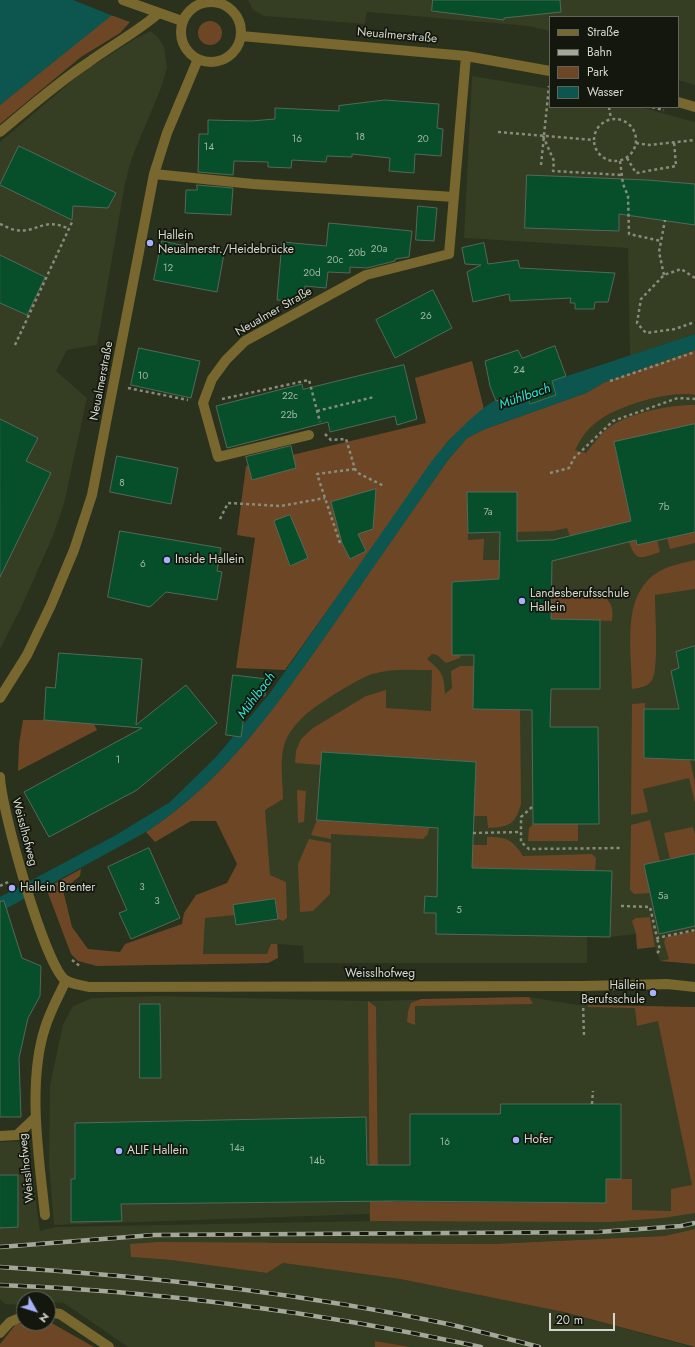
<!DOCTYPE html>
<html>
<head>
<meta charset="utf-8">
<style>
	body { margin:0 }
	#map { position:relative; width:695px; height:1347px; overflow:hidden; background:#2a311c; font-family:Jost,sans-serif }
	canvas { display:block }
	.legend { position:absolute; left:549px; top:16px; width:130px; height:92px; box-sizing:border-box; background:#14170e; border:1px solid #61645a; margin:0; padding:5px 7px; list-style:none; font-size:12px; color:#d4d8cc }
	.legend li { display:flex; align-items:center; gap:8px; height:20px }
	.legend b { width:20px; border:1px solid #61645a }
	.north { position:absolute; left:16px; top:1291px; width:40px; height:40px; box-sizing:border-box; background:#14170e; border:1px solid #61645a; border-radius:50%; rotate:129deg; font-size:11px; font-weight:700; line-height:16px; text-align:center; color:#d4d8cc }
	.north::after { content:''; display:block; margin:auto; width:14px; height:18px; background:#a7b1fc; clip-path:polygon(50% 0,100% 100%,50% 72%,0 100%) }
	.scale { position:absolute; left:549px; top:1313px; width:66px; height:18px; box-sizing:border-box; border:2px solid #d4d8cc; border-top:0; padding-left:5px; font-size:12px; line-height:14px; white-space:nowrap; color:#d4d8cc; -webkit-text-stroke:3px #14170e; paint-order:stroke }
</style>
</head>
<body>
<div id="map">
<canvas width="695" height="1347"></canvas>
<ul class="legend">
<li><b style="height:5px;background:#78672f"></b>Straße</li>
<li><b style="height:5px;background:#a3a899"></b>Bahn</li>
<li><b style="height:11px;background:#6d4725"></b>Park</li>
<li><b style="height:11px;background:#0d564f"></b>Wasser</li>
</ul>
<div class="north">N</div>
<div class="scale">20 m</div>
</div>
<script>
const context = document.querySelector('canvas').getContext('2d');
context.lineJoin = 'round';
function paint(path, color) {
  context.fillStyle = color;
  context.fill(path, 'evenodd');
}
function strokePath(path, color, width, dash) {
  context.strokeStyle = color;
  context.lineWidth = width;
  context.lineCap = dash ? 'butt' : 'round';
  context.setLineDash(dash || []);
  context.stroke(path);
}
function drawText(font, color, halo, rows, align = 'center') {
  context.font = font + ' Jost,sans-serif';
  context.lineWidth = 3.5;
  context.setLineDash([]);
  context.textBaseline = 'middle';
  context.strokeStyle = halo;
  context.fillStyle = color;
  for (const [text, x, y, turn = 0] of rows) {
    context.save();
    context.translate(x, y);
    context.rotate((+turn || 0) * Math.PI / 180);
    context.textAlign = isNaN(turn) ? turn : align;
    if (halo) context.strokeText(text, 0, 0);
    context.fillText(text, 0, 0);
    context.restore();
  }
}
const built = new Path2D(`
	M248,0H695V85L678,80V17H550V31L528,26L367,12L365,24L264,16L253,10Z
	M151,31L158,37L164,47L167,68L161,88L131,160L125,184L97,345L67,350L56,371L87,398L64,504L53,536L21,608L0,649V142L80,74L136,38Z
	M472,76L550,89V107H640L695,122V334L630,356L628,248L464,238Z
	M695,380V953L660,961L655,947L637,949L636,934L610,937L587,936V963H304L303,946L278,944V958L268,963L185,965L190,907L262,895L249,739L448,460Z
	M157,996L368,1001L529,997L578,1005L663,1006L695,1161V1229L664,1236L492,1244L274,1242L131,1257L171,1260L267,1273L283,1263L400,1279L564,1312L692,1347H410L376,1341L375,1347H128L64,1303L48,1302V1299H24V1304L20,1305L5,1304L0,1299V1142L28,1141L40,1231L55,1227L370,1221L369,1214L54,1225L49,1165L50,1085L63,1024L73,1006L92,998Z`);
const green = new Path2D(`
	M111,15L130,22L120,33L81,57L0,124V105Z
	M198 33a12 12 0 1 1 24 0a12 12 0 1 1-24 0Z
	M695,350V395C671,390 617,406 598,421C587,429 581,438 575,450L586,453C594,443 601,433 611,426C633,412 669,405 695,405V433L693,425L614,443L631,521L570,536L567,528L553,531L517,532V492L467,493L468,540L484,539L483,560H500V580L452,582V654L461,655L460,658L446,663L437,655L432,654L427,659C442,672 444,674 445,694L452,688L451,671L460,666H474L473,709L520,710L521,804C515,825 509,827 488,828L487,816H473L476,762L322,752L321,765L295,763L296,751L301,739L313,728L366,696L386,690V708L431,711L432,670C412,670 392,668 372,674C357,679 314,706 303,717C295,725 289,732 285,742C279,759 283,781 283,799L265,810L270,875L286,882L287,918L283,921L278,919L275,899L233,905L235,915L205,918L203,954H267L271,944H277L278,958L268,963L97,966L78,961L71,954L46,888L81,869L80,876L63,890L72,927L88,949L120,952L125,944L182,924L184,913L196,895L227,883L237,864L216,821H191L155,842L146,832C226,780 280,701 334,624C372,569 410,514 448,460L467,438L485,429L586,393L605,382Z
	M472,361L484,409L448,441L285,670L236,668L255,538L237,535L246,466L426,423L415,378Z
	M695,532V543L670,549L667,538Z
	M635,540L637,545L657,540L660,552C642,558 636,563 629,542Z
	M695,560V589L655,595C655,611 659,670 652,680C648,687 639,688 632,689C632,650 620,593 660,571C670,565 684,563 695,560Z
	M604,597C613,603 613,611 612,621L551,619L552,598Z
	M645,703L644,758L681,725L675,709H679L695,783V803L689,778L643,789L648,812L631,815L632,704Z
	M23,720H44L94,724L97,730L18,771L19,744Z
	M297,790L306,791L304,822L298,823Z
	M317,820L429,828L428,834L423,839L331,834V839L311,835Z
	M650,820L660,861L644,865L650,893L634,894L630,890L631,825Z
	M533,824H578V841H528L529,828Z
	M693,827L695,835V854L670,859L664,833Z
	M487,837C506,837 512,839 523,856L592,854L596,858L595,870L472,868V845H487Z
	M309,839L331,843L330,894L313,911L300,912L298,864Z
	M650,917L655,947L637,949L636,934L632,921L636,918Z
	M695,931V964L660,961L669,959L664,942L666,937Z
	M529,997L533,1004L415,1006V1025L407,1022L408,1011L411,1003L421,999Z
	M368,1001L376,1007L378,1185H393V1202L605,1203L606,1179H632V1210L671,1211V1189L692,1185L658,1021L637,1026L635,1008L588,1007V1005L695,1007V1213L663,1218L611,1222L370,1221Z
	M695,1229V1347L564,1312L400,1279L283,1263L267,1273L171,1260L131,1257L130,1244L158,1242L492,1244L664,1236Z
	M48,1321L94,1347H0V1344L16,1324L48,1323Z
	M375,1341L405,1346L410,1347H375Z`);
const water = new Path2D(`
	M0,0H131L0,105Z
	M695,334V350L605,382L586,393L485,429L467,438L448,460C410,514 372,569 334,624C280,701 226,780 146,832L0,912V897L116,835L170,802L216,757L270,693L431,462C445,444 475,411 496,400C505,396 516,394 525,391L530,404L552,381Z`);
const pier = new Path2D(`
	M73,0H133L113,16Z`);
const building = new Path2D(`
	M433,0H560L561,12L504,18V20L432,11Z
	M385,100L439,104L437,128L443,129L441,156L415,154L414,173L389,171L390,158L352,154V157L327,156L326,162L292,160L291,168L268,167V162L234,161L233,175L198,172L199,134H208V120L251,121L275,119V108L339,111V106Z
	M19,146L116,193L108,208L73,206L72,220L0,185Z
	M527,175L647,180L695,184V225L619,214V231L525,228Z
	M197,185L233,188L231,215L185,213L186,190H197Z
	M418,206L437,208L434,241L416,240Z
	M329,223L412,231L409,257L395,259V261L367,268L350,267V273L328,272L326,288L305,286L304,301L277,300L282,242L326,246Z
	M162,241L224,254L217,292L154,280Z
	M484,243L488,264L518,260L520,268L615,273L608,302H595L594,309H575V303H570L571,298L510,301L509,294L473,302L467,272L481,265L465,264L462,248Z
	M0,255L45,277L27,315L0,303Z
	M433,290L452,328L395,358L376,320Z
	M555,346L566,376L552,381L556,395L530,404L526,390L496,401L490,386L485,361L518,350L522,358Z
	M139,348L200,361L191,398L131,385Z
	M404,365L417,419L397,425L395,416L330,432L328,422L227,448L216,406L302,384L303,389Z
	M0,419L38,438L26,461L51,473L0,577Z
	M695,424V532L637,545L636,540L552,561L551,619L600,620V689H551L550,727H598L599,824H533L532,710L473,709L474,655H452V582L499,579L500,532L468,533L467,492H517V541L553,540L631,521L614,442Z
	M291,446L296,468L252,480L246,457Z
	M117,456L178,468L171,504L110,492Z
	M376,489L373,529L358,534L366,551L350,559L342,543L331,502Z
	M290,515L308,558L290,566L274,521Z
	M120,531L221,548L217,571L222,572L217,600L166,592L150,607L108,597Z
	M695,646V760L644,758V709H679L671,671L679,668L676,652Z
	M59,653L142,659L136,725L186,685L217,723L137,790L49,837L24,792L142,728L44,720L46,687L55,688Z
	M233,675L267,679L265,696L253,695L252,703L246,702L241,737L226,735Z
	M322,752L476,762L472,868L612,871L610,937L436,934V913H424L425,896L437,897L438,828L317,820Z
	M149,848L180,918L131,939L119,913L127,910L108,867Z
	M695,854V926L659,934L644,865Z
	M275,899L278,919L236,925L233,905Z
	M4,901L22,958L41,966L40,996L28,1018L19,1058L21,1117H0V902Z
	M140,1004H160L161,1078H140Z
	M501,1104H621V1179H606V1203L393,1201L121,1204L122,1221L71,1222V1179H75V1123L366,1117L367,1165H410V1114H500Z
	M0,1175H18V1227L0,1228Z`);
const path = new Path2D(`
	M609,107L611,119
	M652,107L664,110
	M594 140a21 21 0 1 1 42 0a21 21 0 1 1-42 0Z
	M498,132L593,140
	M543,136L554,161L553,171L622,175
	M636,143L649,145L695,140
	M627,158L636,173L676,166L674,141
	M620,161L623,184L628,196L629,234L661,241
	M541,165L549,86
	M0,224C5,226 10,229 15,230C37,234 43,216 69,229
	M664,275L659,252L665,220
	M695,278L681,269L664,275L641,299L637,323L646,333L675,329L695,322
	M15,345L73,220
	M610,381L695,352
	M128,388L188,400
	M222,399L309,380L320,422
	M317,411L374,397
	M325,434L331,440L346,439L355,469L358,473L384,486
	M550,473L569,468L574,458L613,421L678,398L695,399
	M220,519L228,503L281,506L325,498
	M340,543L317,474L355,469
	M532,807L521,817V842L529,849L622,848
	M473,833L521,832
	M0,886L8,882
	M621,906L650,907L657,938L695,930
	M657,953L660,950L657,938
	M72,960L81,967
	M583,1002L584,1036
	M592,1104L593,1091`);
const minor = new Path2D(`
	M123,0L182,21
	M181 32a30 30 0 1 1 60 0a30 30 0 1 1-60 0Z
	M241,36L466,56L550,71
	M678,102L695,107
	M0,132C29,108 57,83 89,62C112,45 137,32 159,13
	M154,174L253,184L454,197
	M309,435L218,457L203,403L212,379L226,360L245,341L366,275L449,254L466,56
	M0,698L27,655L51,605L74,550L92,495L154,174L167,133L198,59
	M0,777C1,808 44,963 65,980C71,984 82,985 89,987L583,986L667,984L695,987
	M0,1136L17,1135L35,1118
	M45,1215C39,1158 27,1083 45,1028C50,1011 59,996 66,980
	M48,1312L60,1314L109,1347
	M0,1333L10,1322L24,1316`);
const rail = new Path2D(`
	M0,1247L154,1235L599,1232L681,1226L695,1223
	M0,1267C150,1276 301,1293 448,1324C478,1331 509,1339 539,1347
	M0,1285C162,1291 323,1313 481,1347`);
const markers = [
	[150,243,4,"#a7b1fc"],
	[167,560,4,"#a7b1fc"],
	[522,601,4,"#a7b1fc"],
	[12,888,4,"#a7b1fc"],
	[653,993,4,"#a7b1fc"],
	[516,1140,4,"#a7b1fc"],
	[119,1151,4,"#a7b1fc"]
];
const numberNames = [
	["18",360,138],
	["16",297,140],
	["20",423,140],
	["14",209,148],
	["20a",379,250],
	["20b",357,254],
	["20c",335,261],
	["12",168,269],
	["20d",312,274],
	["26",426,317],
	["24",519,371],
	["10",143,377],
	["22c",290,397],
	["22b",289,416],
	["8",122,484],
	["7b",664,508],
	["7a",488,513],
	["6",143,565],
	["1",118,761],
	["3",142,888],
	["5a",663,897],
	["3",157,902],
	["5",459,911],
	["16",445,1143],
	["14a",237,1149],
	["14b",317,1162]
];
const streetNames = [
	["Neualmerstraße",397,36,5],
	["Neualmer Straße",274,312,-30],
	["Neualmerstraße",102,381,-79],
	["Weisslhofweg",24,832,75],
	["Weisslhofweg",380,974],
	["Weisslhofweg",27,1168,-96]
];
const poiNames = [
	["Hallein",158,236],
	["Neualmerstr./Heidebrücke",158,250],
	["Inside Hallein",175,560],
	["Landesberufsschule",530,594],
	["Hallein",530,608],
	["Hallein Brenter",20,888],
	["Hallein",645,986,"right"],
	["Berufsschule",645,1000,"right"],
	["Hofer",524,1140],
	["ALIF Hallein",127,1151]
];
const waterNames = [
	["Mühlbach",525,397,-19],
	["Mühlbach",257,696,-53]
];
paint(built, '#353d23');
paint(green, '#6d4725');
paint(water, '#0d564f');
paint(pier, '#2a311c');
paint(building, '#074e2a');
strokePath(building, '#536959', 1);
strokePath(path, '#878c7c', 2.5, [3, 3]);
strokePath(minor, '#78672f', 10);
strokePath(rail, '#a3a899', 4.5);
strokePath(rail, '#14170e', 3, [9]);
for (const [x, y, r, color] of markers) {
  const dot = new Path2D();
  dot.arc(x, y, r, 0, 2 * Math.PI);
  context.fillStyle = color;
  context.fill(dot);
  strokePath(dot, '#14170e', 1.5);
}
drawText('10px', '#a1b6a4', null, numberNames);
drawText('12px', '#d4d8cc', '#14170e', streetNames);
drawText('12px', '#d4d8cc', '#14170e', poiNames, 'left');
drawText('italic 13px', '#26e9d7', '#14170e', waterNames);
</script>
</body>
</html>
